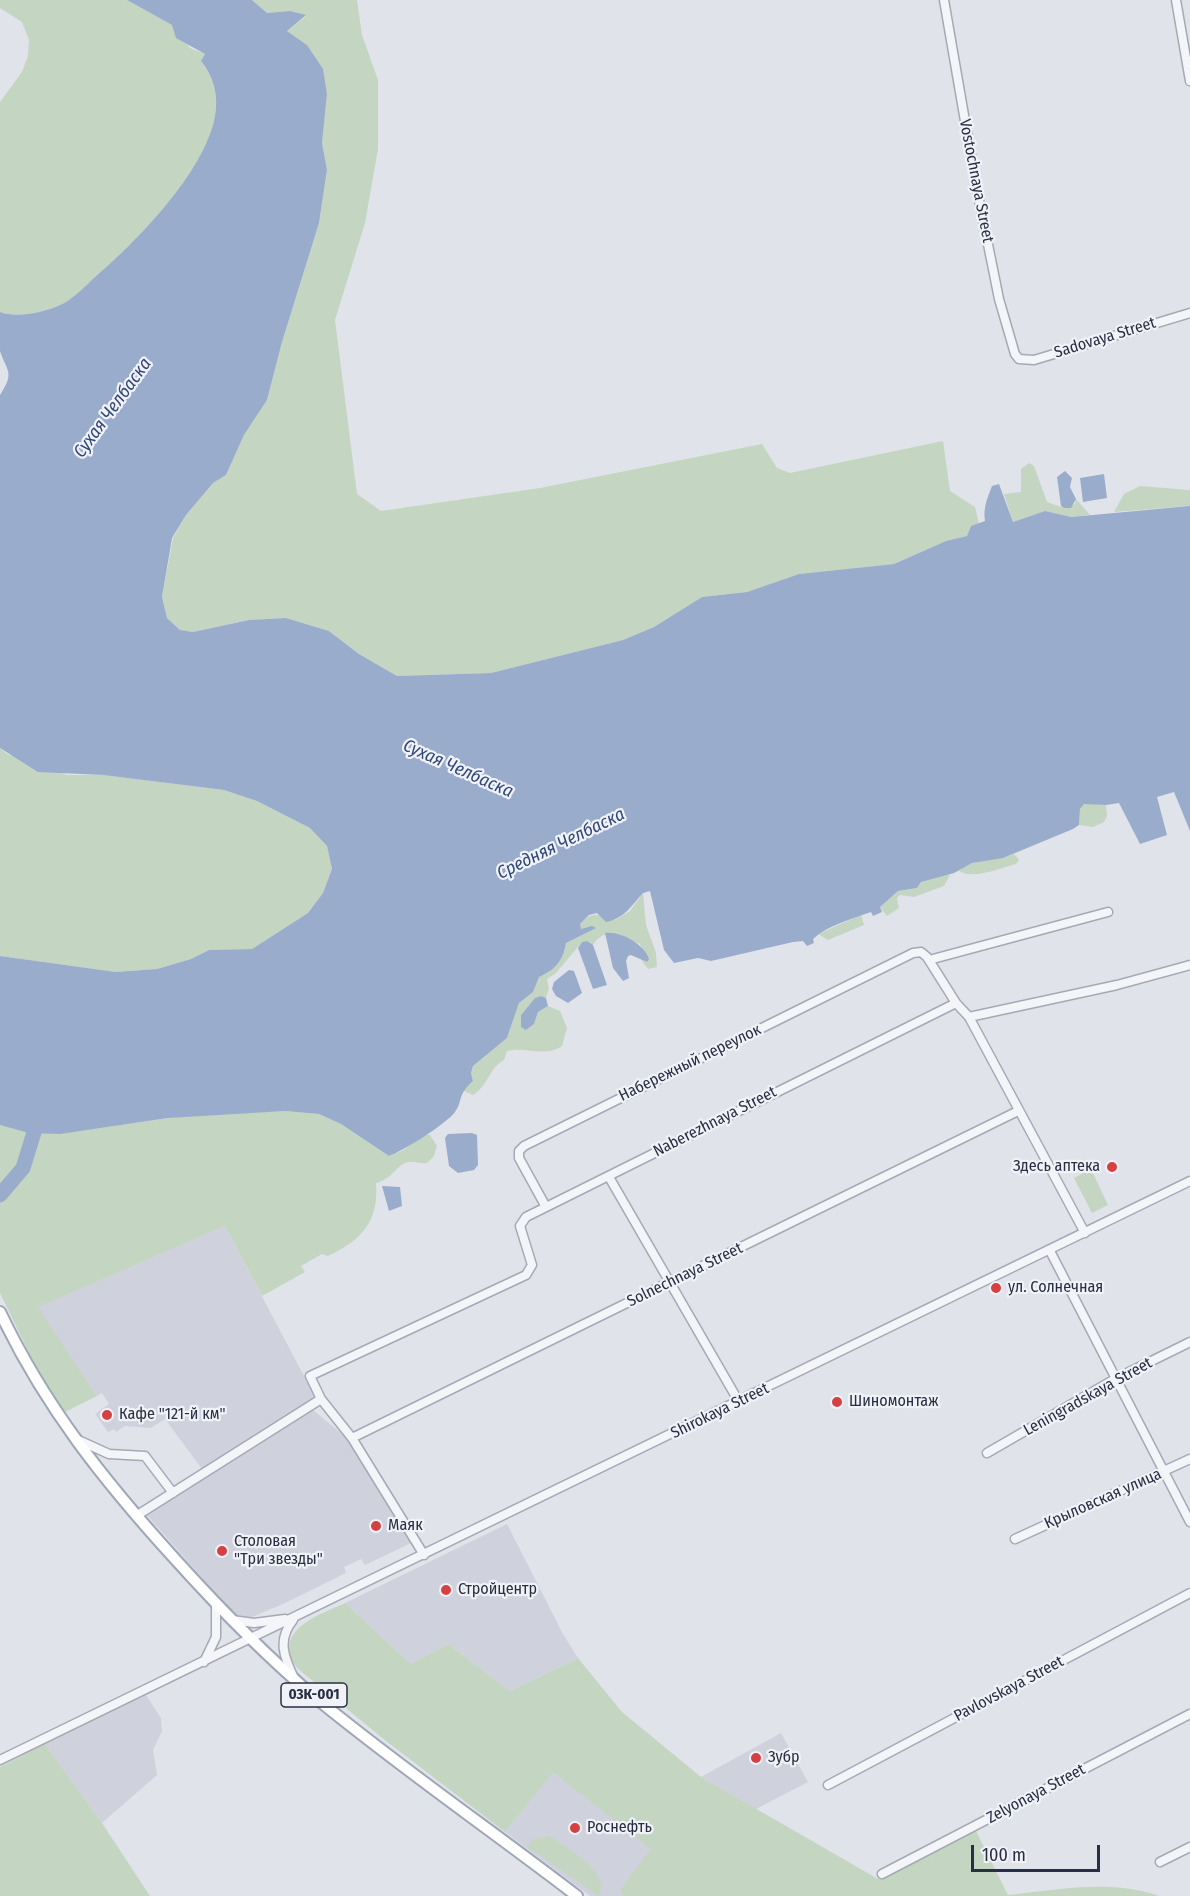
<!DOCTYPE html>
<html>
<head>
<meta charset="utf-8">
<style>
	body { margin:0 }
	#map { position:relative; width:1190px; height:1896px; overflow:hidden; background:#e1e3ea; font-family:"Fira Sans Condensed",sans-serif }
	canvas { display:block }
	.scale { position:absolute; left:971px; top:1845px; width:129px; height:27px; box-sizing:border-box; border:3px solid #282e43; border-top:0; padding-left:8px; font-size:18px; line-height:21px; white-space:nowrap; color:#282e43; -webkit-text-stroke:4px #f0f2f7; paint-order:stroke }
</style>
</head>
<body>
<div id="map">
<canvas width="1190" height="1896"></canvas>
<div class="scale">100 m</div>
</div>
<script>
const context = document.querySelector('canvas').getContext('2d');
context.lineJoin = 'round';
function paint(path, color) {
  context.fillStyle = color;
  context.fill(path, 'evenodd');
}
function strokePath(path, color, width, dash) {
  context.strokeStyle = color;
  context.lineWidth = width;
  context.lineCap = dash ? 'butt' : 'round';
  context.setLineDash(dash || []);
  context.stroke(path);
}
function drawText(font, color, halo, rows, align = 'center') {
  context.font = font + ' "Fira Sans Condensed",sans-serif';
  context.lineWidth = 4.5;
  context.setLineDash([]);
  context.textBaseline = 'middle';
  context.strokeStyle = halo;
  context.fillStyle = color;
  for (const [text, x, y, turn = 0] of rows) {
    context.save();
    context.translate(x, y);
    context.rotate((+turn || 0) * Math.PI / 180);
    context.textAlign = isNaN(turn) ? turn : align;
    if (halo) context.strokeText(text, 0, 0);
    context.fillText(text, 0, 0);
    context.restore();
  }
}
const built = new Path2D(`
	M225,1226L315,1397L202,1469L165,1419L151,1428L125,1426L116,1432L114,1429L108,1432L95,1414L109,1404L102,1393L97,1396L37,1307Z
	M313,1410L346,1437L411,1543L365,1565L361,1559L344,1567L346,1573L285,1603L252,1617L237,1618L147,1515Z
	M507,1524L563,1634L578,1658L510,1691L448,1644L411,1664L345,1603Z
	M146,1695L161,1718L162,1731L153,1750L157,1775L102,1823L45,1744Z
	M781,1733L808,1782L756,1809L701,1777Z
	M553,1771L652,1849L620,1889L623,1896H590L505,1832Z`);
const green = new Path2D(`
	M0,0H127L172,25L190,48L205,54L201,61C213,77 219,96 215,116C205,173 136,242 94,278C83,288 71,301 58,306C41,313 16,318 0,312V102L22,72L28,56L29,40L22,22L0,8Z
	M252,0H357L362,35L378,80V149L365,223L335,320L357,494L381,511L540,488L762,444L777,468L790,473L943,441L950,491L975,507L979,524L971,526L967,536L946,541L894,564L799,574L747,592L702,597L654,627L623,640L491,673L397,676L359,654L329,631L286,618L249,620L193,632L180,630L167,618L162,597L173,538L186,515L213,483L226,475L244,435L267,400L282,342L319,223L327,171L322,143L327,94L307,45L287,31L306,16L290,11L267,13Z
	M1029,463L1034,466L1047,502L1064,508L1075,504L1076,499L1090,515L1070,517L1045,511L1013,522L1004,494L1021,492V469Z
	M1140,486L1190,490V506L1114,512L1124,494Z
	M0,748L7,754L67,775H103L224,790L257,801L310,828L327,846L332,869L323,893L308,913L252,949L209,950L191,959L157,969L116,972L0,956Z
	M1084,803L1106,805L1107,816L1104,822L1093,827L1079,825L1080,809Z
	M1014,854L1019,860L1016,864C1001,868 970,881 958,870C975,858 996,861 1014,854Z
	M943,874L950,875L944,886L914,897L900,895L897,898L899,908L887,916L880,907L898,891L917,888L921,882Z
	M643,893L646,925L656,953L657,967L648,969L641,960L647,962L640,944C623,937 605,925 593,945L587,941L582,942L556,973L547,979L549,988L546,998L541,996L535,998L521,1015V1026L526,1030L534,1024L538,1012L548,1006L560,1011L567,1028L562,1046C543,1058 526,1046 507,1051L504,1060C488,1069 489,1085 473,1095L462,1090L473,1081L471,1073L473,1066L507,1038L519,1003L533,992L539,977C555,971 563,960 566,943L595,928L580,929V924C593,911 599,914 615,920L630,911Z
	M861,915L864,925L828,940L818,934Z
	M285,1111L319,1114L341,1124L389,1156L404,1150L424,1134L430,1135L437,1146L434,1156L427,1163C421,1164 414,1161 408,1162C397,1164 393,1179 376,1183C379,1221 362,1240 328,1256L322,1254L301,1266L305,1272L262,1296L225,1226L38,1307L97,1396L63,1413L31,1357L0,1293V1125C58,1140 112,1125 169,1118C207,1113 246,1112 285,1111Z
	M1091,1169L1108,1205L1092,1213L1074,1178Z
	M345,1603L411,1664L448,1644L510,1691L578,1658L622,1712L701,1777L878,1879L975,1829L1008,1895C1059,1890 1109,1879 1159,1896H623L620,1889L651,1849L553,1772L505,1832L386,1741L297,1668C271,1630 319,1615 345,1603Z
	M45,1744L102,1823L150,1896H0V1767Z
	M550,1836C566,1848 612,1872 599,1896L526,1846L535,1839Z`);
const water = new Path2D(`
	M127,0H252L267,13L290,11L306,15L287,31L307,45L323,69L327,94L322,143L327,170L319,223L282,342L267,400L244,435L226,475L213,483L186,515L172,538L162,597L167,618L180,630L193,632L249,620L286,618L329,631L359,654L397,676L491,673L623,640L654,627L702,597L747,592L799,574L894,564L946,541L967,536L971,526L985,521C983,508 987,499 992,486L999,484L1013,522L1045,511L1071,517L1190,506V831L1174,792L1157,797L1167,835L1140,844L1119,803L1106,805L1084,804L1080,809L1079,825L1073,829L1003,858L972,863L954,873L921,882L917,888L898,891L880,907L882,912L873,916L871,912C852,919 828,925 813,939L814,943L807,946L803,941L793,942L711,961L698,958L674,963L664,950L650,891L643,893C631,906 625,918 606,922L597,913L589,915L580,924L581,929L592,926L596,928L566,943C563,961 555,970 539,977L533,992L519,1003L507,1038L473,1066L471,1073L473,1081C457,1095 463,1101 455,1112C446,1124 403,1151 389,1156L341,1124L319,1114L285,1111L168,1118L60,1134L29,1133L0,1125V956L116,972L157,969L191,959L209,950L252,949L308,913L323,893L332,869L327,846L310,828L257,801L224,790L103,775L38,772L0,748V395C15,372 7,372 0,351C0,340 0,323 0,312C16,318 41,313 58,306C71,301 83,288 94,278C136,242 205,172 215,116C219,95 213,76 201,61L205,54L176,38L172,25Z
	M1065,471L1072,478L1070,487L1076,499L1071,508H1064L1061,506L1057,477Z
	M1104,474L1107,498L1083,502L1080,478Z
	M605,933C621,931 644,944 649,959L647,962L631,955L628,956L626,961L629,978L623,981L613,968Z
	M587,941L593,945L607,985L593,989L578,948L582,942Z
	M569,970L574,971L582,993L568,1003L556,996L552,989L554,982Z
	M541,996L546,998L548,1006L538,1012L534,1024L526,1030L521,1027V1015L535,998Z
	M472,1133L477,1135L478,1165L474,1170L458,1173L449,1166L445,1138L448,1134Z
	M382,1186L400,1187L402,1206L389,1211Z`);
const river = new Path2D(`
	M0,1195L23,1168L40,1113`);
const minor = new Path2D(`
	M944,0L977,190L999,299L1015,354L1019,359L1034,360L1190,313
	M1176,0L1190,81
	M929,960L1108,912
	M969,1017L1085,1233
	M609,1177L739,1402
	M546,1207L519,1158V1151L524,1146L913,953L921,952L927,957L956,1003
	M1050,1251L1190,1522
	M352,1438L1018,1111
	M76,1439L109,1454L145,1456L173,1493
	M987,1453L1115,1379L1190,1342
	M136,1516L321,1399
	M1015,1539L1190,1459
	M424,1555L352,1438L321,1399L310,1376L526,1275L532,1265L520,1226L526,1217L956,1003L969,1017L1117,985L1190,965
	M232,1620L254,1623L285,1619
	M293,1620C277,1640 284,1657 294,1678
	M204,1662L216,1637V1604
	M0,1760L1190,1181
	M828,1785L1190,1593
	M1160,1862L1190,1847
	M882,1874L1190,1714`);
const major = new Path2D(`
	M0,1312C45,1407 105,1482 175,1559C220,1609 266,1656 317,1699C401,1768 491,1830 577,1896`);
const markers = [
	[1112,1167,6,"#d54043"],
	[996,1288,6,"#d54043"],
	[837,1402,6,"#d54043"],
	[107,1415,6,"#d54043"],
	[376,1526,6,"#d54043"],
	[222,1551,6,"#d54043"],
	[446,1590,6,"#d54043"],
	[756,1758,6,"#d54043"],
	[575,1828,6,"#d54043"]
];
const shields = [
	[314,1695,66]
];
const shieldNames = [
	["03К-001",314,1695]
];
const streetNames = [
	["Vostochnaya Street",976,181,79],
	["Sadovaya Street",1105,338,-17],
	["Набережный переулок",690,1063,-26],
	["Naberezhnaya Street",715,1122,-27],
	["Solnechnaya Street",685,1275,-26],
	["Leningradskaya Street",1088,1397,-29],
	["Shirokaya Street",720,1411,-26],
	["Крыловская улица",1103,1499,-24],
	["Pavlovskaya Street",1009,1689,-28],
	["Zelyonaya Street",1036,1794,-28]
];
const poiNames = [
	["Здесь аптека",1100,1167,"right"],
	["ул. Солнечная",1008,1288],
	["Шиномонтаж",849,1402],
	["Кафе \"121-й км\"",119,1415],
	["Маяк",388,1526],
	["Столовая",234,1542],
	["\"Три звезды\"",234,1560],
	["Стройцентр",458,1590],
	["Зубр",768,1758],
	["Роснефть",587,1828]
];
const waterNames = [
	["Сухая Челбаска",113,408,-54],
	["Сухая Челбаска",458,769,24],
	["Средняя Челбаска",561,844,-26]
];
paint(built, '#cfd2dc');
paint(green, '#c4d5c1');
paint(water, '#9aaccc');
strokePath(river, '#9aaccc', 15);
strokePath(minor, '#a6a9b5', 11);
strokePath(major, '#9fa6b7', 14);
strokePath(minor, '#f4f5f8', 8);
strokePath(major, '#fff', 10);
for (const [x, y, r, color] of markers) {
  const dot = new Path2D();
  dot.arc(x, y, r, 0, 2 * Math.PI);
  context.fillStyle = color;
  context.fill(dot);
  strokePath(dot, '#f0f2f7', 2);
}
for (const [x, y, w] of shields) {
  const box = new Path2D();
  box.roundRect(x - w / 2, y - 12, w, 24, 4.5);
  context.fillStyle = '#f0f2f7';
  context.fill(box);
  strokePath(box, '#282e43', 1.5);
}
drawText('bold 15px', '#282e43', null, shieldNames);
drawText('16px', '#282e43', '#f0f2f7', streetNames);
drawText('16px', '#282e43', '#f0f2f7', poiNames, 'left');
drawText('italic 18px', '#304779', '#f0f2f7', waterNames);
</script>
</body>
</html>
